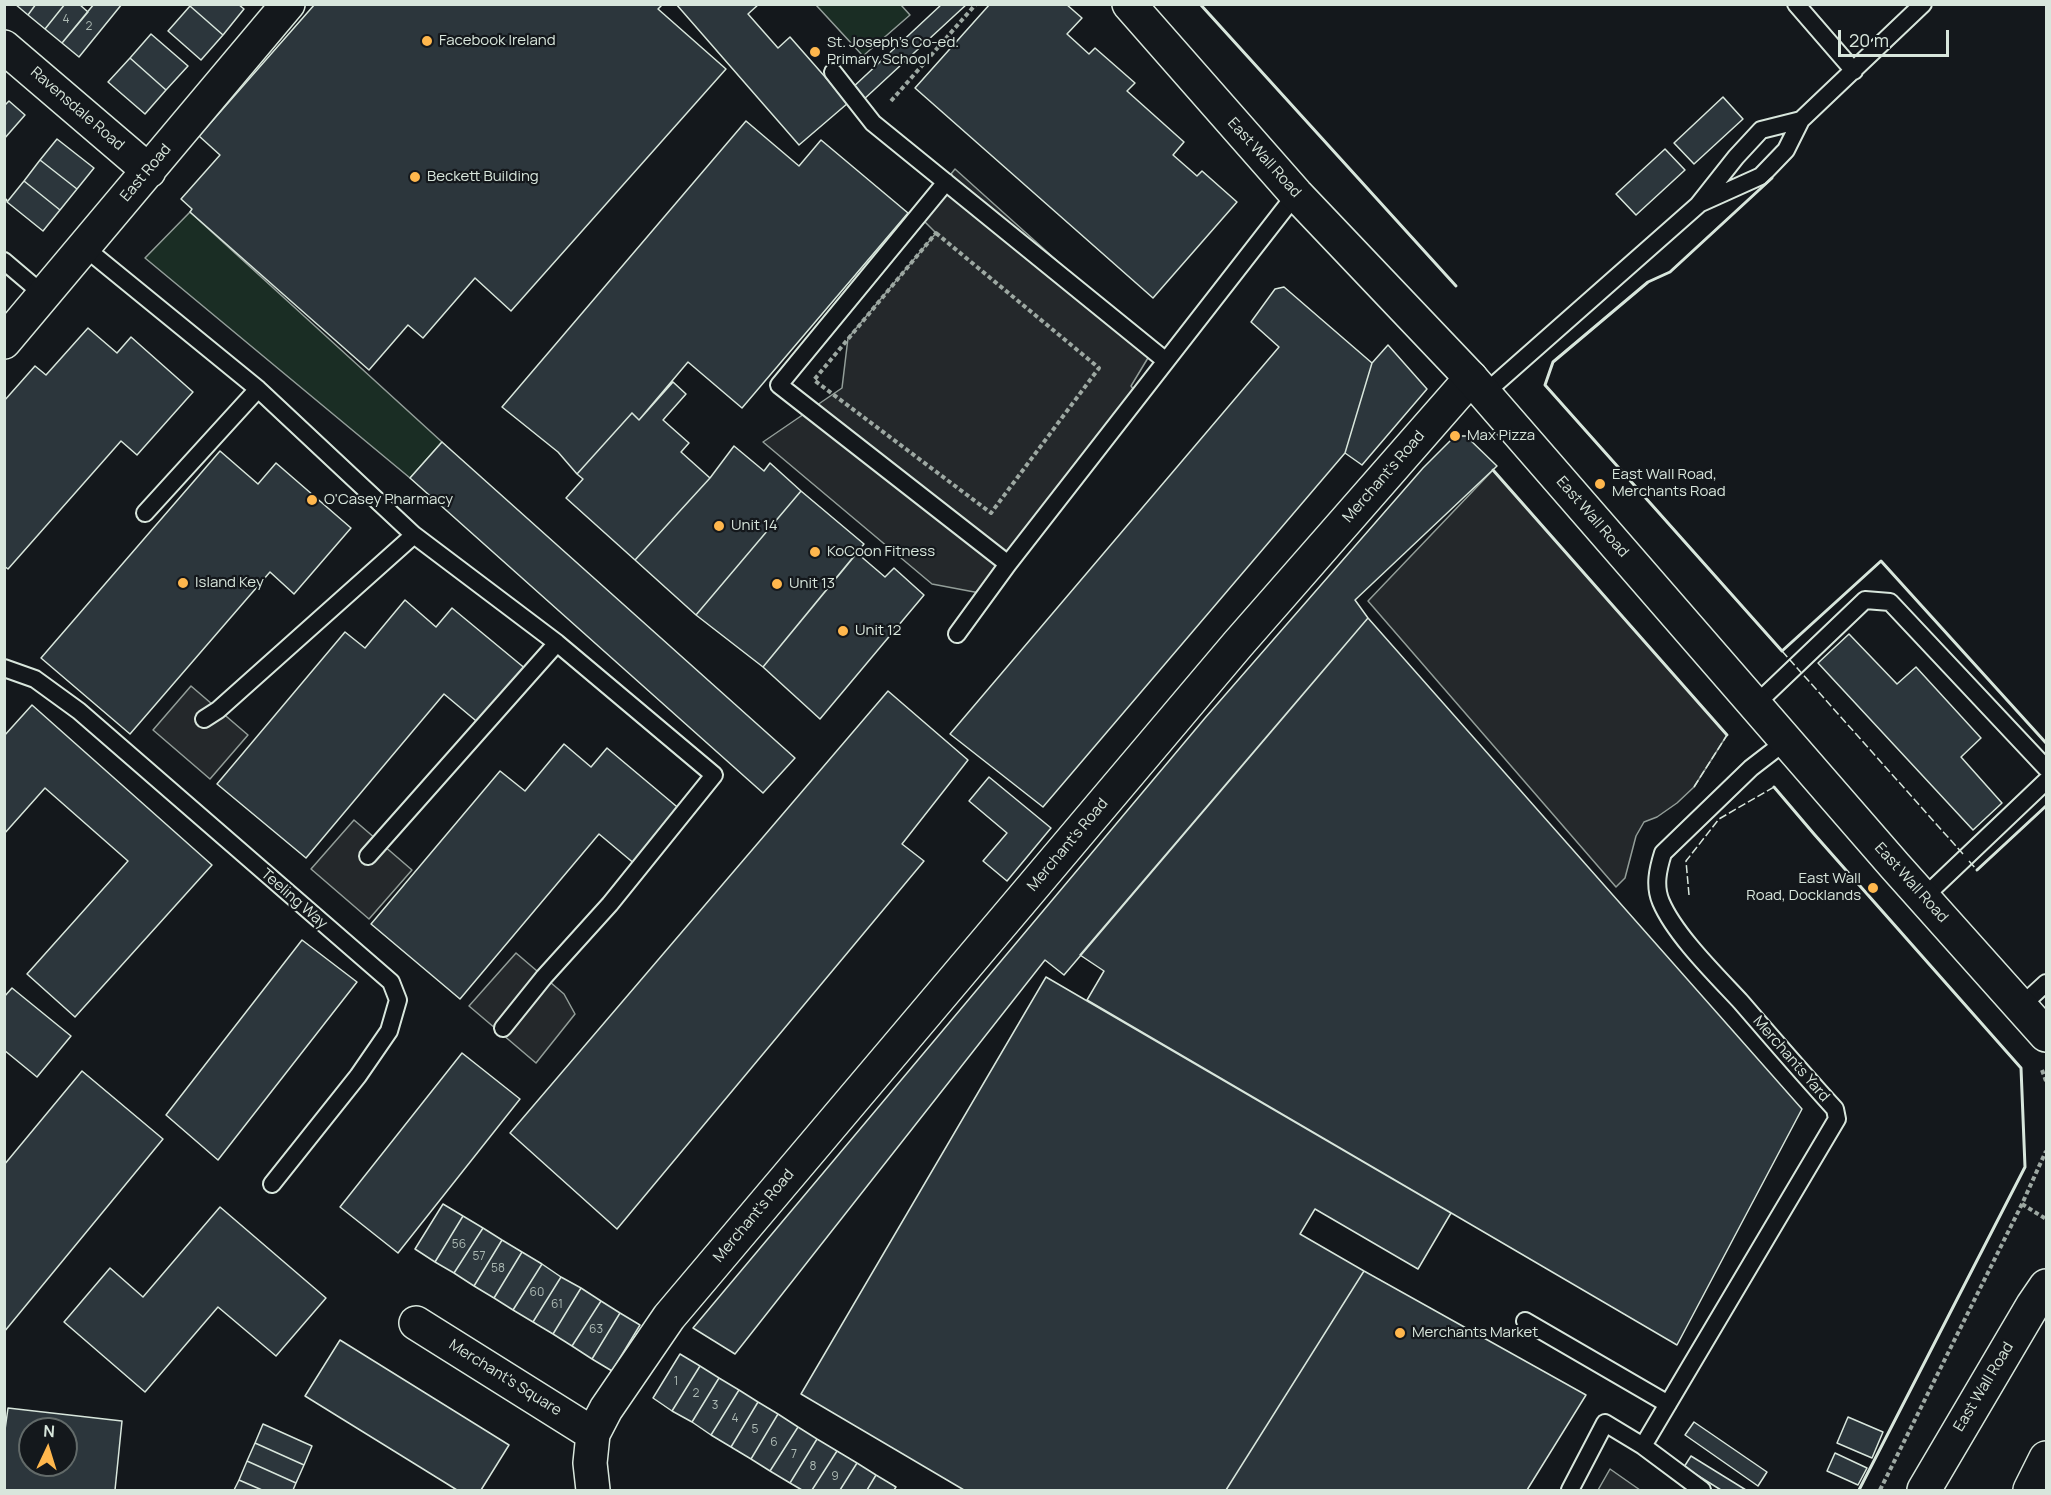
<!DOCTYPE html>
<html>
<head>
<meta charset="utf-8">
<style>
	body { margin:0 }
	#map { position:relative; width:2051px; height:1495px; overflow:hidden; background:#14181c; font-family:Manrope,sans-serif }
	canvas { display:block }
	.frame { position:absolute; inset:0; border:6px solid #d8e6dc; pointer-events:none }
	.north { position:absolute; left:18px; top:1417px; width:60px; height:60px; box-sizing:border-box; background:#14181c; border:2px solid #626a69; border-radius:50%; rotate:4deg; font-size:16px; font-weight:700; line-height:24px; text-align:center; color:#d8e6dc }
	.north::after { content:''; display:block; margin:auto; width:21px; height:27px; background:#ffb74d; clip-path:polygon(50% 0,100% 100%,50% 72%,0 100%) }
	.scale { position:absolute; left:1838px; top:30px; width:111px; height:27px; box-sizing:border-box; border:3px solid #d8e6dc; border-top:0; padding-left:8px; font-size:18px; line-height:21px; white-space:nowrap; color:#d8e6dc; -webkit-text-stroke:4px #14181c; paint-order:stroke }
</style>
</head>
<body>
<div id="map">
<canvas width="2051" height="1495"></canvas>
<div class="frame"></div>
<div class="north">N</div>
<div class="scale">20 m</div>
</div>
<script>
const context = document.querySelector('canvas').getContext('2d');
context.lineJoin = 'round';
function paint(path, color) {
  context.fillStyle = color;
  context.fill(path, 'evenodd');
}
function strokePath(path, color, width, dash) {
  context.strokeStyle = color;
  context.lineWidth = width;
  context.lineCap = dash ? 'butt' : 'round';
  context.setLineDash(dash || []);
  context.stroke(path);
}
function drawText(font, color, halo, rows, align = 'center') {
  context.font = font + ' Manrope,sans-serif';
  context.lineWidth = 4.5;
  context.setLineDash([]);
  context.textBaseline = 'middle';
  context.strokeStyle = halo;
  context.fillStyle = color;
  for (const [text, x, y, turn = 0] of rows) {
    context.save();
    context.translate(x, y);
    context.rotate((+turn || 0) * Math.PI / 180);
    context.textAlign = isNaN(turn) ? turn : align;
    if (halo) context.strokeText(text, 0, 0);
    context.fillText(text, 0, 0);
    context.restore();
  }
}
const green = new Path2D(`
	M816,5H901L910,15L863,56Z
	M190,212L442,442L410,478L145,258Z`);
const parking = new Path2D(`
	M955,169L1154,348L1131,386L1139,397L985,594L932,584L763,442L842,388L848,338L936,233L918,215Z
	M1493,470L1727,735L1694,787L1677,803L1657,817L1644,822L1636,836L1625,878L1616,887L1368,601Z
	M191,686L248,735L210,779L153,730Z
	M354,820L412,870L369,919L311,869Z
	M516,953L564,994L575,1014L536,1063L469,1006Z
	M1610,1469L1640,1490H1598Z`);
const building = new Path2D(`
	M15,4H36L28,15Z
	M36,4H65L45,29L28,15Z
	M65,4H79L88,12L62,43L45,29Z
	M94,4H122L79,57L62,43Z
	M191,4H238L244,9L223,35L190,6Z
	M315,4H663L658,9L726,69L511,311L475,278L423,338L408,325L369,370L190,212L192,209L181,199L220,155L199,136Z
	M676,4H759L748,14L778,48L790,37L848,103L799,145Z
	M942,4H967L862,101L851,89Z
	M990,4H1066L1082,18L1067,34L1089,54L1095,48L1135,83L1127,91L1184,142L1173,155L1197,176L1202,171L1237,202L1153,298L915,88Z
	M190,6L223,35L201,60L168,31Z
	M151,34L188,66L166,90L130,58Z
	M130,58L166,90L145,114L108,82Z
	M1723,97L1743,119L1694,164L1674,143Z
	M9,101L25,115L4,139V106Z
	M746,121L799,166L821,140L908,213L742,408L688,362L639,420L632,413L577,474L558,452L502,407Z
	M57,139L94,168L77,189L40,160Z
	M1665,149L1685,170L1636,215L1616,194Z
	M40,160L77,189L60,210L24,181Z
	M24,181L60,210L43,231L7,202Z
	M1284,287L1372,363L1345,453L1043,807L950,734L1279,347L1251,322L1275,289Z
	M88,328L117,353L131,337L193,392L137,455L121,441L8,569L4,566V401L35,366L46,375Z
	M1388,345L1427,389L1362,465L1345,453L1372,363Z
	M673,382L686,394L663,420L689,443L681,452L710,478L635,560L566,498L583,479L577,474L632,413L639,420Z
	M1455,436H1466L1497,466L1355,600L1368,618L1064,975L1045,960L735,1354L693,1328L1205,718L1423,468Z
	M442,442L795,758L763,793L410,478Z
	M734,446L764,471L770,463L801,491L696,615L635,560L710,478Z
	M220,451L258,484L276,463L351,528L294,594L270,572L130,734L41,658Z
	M801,491L864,544L763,667L696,615Z
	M857,553L885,577L894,568L924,595L820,719L763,667Z
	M405,600L436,627L452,608L527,670L481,725L444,694L306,858L217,784L345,632L365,648Z
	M1368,618L1802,1109L1677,1345L1087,1000L1104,971L1080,955Z
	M1849,634L1897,684L1916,667L1981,738L1961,757L2002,803L1973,830L1818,663Z
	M888,691L968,760L902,844L924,861L617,1229L510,1133Z
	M32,705L212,865L75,1017L27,974L128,861L45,788L4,834V736Z
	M564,744L591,767L607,748L682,811L636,865L599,834L460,999L371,924L500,771L525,791Z
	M989,777L1051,828L1007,881L983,861L1007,833L969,801Z
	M302,940L357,982L218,1160L166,1115Z
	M1046,977L1451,1213L1418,1269L1315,1209L1300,1234L1364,1271L1226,1490H964L801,1394Z
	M12,988L71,1036L37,1077L4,1050V997Z
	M462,1053L520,1099L398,1253L340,1207Z
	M82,1071L163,1139L4,1332V1165Z
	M443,1204L463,1216L435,1262L415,1249Z
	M220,1207L326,1298L276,1356L218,1307L145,1392L64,1322L110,1268L143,1297Z
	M463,1216L483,1228L454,1273L435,1262Z
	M483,1228L502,1240L474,1286L454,1273Z
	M502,1240L522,1252L494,1298L474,1286Z
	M522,1252L542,1264L513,1310L494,1298Z
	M542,1264L561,1277L533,1322L513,1310Z
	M1364,1271L1586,1395L1527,1490H1226Z
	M561,1277L581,1288L553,1334L533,1322Z
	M581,1288L601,1301L572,1346L553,1334Z
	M601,1301L620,1313L592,1359L572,1346Z
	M620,1313L640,1325L612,1371L592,1359Z
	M340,1340L509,1445L481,1490H457L305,1396Z
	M680,1354L700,1366L672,1411L653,1398Z
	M700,1366L719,1378L692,1422L672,1411Z
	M719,1378L739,1390L711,1435L692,1422Z
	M739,1390L758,1402L731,1447L711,1435Z
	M758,1402L778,1414L751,1459L731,1447Z
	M8,1408L122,1421L115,1490H4V1437ZM30,1429H66V1465H30Z
	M778,1414L798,1427L770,1471L751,1459Z
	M1848,1417L1883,1432L1872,1458L1837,1443Z
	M1694,1422L1767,1472L1758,1486L1685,1435Z
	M263,1424L312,1446L304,1465L255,1443Z
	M798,1427L817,1439L790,1483L770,1471Z
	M817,1439L837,1451L812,1490H802L790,1483Z
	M255,1443L304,1465L296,1483L247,1461Z
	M837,1451L857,1463L840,1490H812Z
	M1835,1453L1867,1468L1858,1485L1827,1471Z
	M1691,1456L1746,1490H1721L1684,1467Z
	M247,1461L296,1483L293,1490H262L239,1480Z
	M857,1463L876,1475L867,1490H840Z
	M876,1475L896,1487L894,1490H867Z
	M239,1480L262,1490H234Z`);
const path = new Path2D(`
	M891,101L976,4
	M936,233L1099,368L991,513L814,380Z
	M2042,1070L2046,1081
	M2022,1204L2046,1219
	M1880,1490L2022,1204L2046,1151`);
const lane = new Path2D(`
	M1796,4L1854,71
	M833,72L873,123L1166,361
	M946,182L779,385L1008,564
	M1701,203L1761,176L1786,150L1801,120L1923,4
	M84,247L258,389L414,535L557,643L714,775L610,904L544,977L503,1028
	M4,261L44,295
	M1485,393L1698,205L1736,157L1761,130L1801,120
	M145,513L258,389
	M957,634L1008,564L1296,194
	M4,668L35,679L79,711L391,982L398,1000L389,1031L358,1076L272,1184
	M1755,705L1865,600L1890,602L2046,768
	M204,719L218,710L414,535
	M368,856L557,643
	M1923,898L2046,781
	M2021,1006L2046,983
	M1525,1321L1668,1404
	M1643,1446L1837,1119L1835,1109C1803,1074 1772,1038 1741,1002C1716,975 1675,935 1661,902C1654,886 1658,869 1663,853L1751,768L1786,741
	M1570,1490L1605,1423L1643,1446L1702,1490`);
const street = new Path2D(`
	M4,47L149,171
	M4,342L288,4
	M416,1323L593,1434
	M593,1490L590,1463L593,1434L606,1409L669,1317L1238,644L1471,378`);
const secondary = new Path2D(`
	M1129,4L1296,194L1471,378L1895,866L2046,1035
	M1924,1490L2033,1305L2046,1286
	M2030,1490L2046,1458`);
const fence = new Path2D(`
	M1782,651L1963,854
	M1694,787L1727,735
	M1969,861L1977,870
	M1689,895L1686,861L1719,819L1774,787`);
const wall = new Path2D(`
	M1200,4L1456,286
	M1772,178L1670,272L1648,282L1553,362L1545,385L1782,651L1881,561L2046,743
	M4,201L6,200
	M1493,470L1727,735
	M1774,787L1814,834L2021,1068L2025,1167L1859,1490
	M1977,870L2046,806`);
const markers = [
	[427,41,6,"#ffb74d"],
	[815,52,6,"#ffb74d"],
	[415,177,6,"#ffb74d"],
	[1455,436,6,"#ffb74d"],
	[1600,484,6,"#ffb74d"],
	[312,500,6,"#ffb74d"],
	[719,526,6,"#ffb74d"],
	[815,552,6,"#ffb74d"],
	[183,583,6,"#ffb74d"],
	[777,584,6,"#ffb74d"],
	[843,631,6,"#ffb74d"],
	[1873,888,6,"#ffb74d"],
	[1400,1333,6,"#ffb74d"]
];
const numberNames = [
	["4",66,20],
	["2",89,27],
	["56",459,1245],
	["57",479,1257],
	["58",498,1269],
	["60",537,1293],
	["61",557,1305],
	["63",596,1330],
	["1",676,1382],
	["2",696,1394],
	["3",715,1406],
	["4",735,1419],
	["5",755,1430],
	["6",774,1443],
	["7",794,1455],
	["8",813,1467],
	["9",835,1477]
];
const poiNames = [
	["Facebook Ireland",439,41],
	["St. Joseph’s Co-ed.",827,43],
	["Primary School",827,60],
	["Beckett Building",427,177],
	["Max Pizza",1467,436],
	["East Wall Road,",1612,475],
	["Merchants Road",1612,492],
	["O'Casey Pharmacy",324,500],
	["Unit 14",731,526],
	["KoCoon Fitness",827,552],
	["Island Key",195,583],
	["Unit 13",789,584],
	["Unit 12",855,631],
	["East Wall",1861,879,"right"],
	["Road, Docklands",1861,896,"right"],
	["Merchants Market",1412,1333]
];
const streetNames = [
	["Ravensdale Road",77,109,41],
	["East Wall Road",1264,158,48],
	["East Road",146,173,-50],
	["Merchant's Road",1384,477,-49],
	["East Wall Road",1592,517,49],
	["Merchant's Road",1068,845,-50],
	["East Wall Road",1911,883,48],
	["Teeling Way",294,899,41],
	["Merchants Yard",1791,1059,49],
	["Merchant's Road",754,1216,-50],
	["Merchant's Square",505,1378,32],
	["East Wall Road",1984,1387,-59]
];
paint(green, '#1a2d24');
strokePath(green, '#939e99', 1.5);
paint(parking, '#24282b');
strokePath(parking, '#939e99', 1.5);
paint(building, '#2c363c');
strokePath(building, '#d8e6dc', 1.5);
strokePath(lane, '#d8e6dc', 20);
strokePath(street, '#d8e6dc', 36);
strokePath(secondary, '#d8e6dc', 36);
strokePath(path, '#9da8a2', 4, [4.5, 3]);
strokePath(lane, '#14181c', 16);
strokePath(street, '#14181c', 33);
strokePath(secondary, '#14181c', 33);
strokePath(fence, '#d8e6dc', 1.5, [8, 3]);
strokePath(wall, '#d8e6dc', 3);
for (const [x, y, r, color] of markers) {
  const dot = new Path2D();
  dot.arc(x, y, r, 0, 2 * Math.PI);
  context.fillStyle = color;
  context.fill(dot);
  strokePath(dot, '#14181c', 2);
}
drawText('12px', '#adbab4', null, numberNames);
drawText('15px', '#d8e6dc', '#14181c', poiNames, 'left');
drawText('15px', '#d8e6dc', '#14181c', streetNames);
</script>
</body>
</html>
